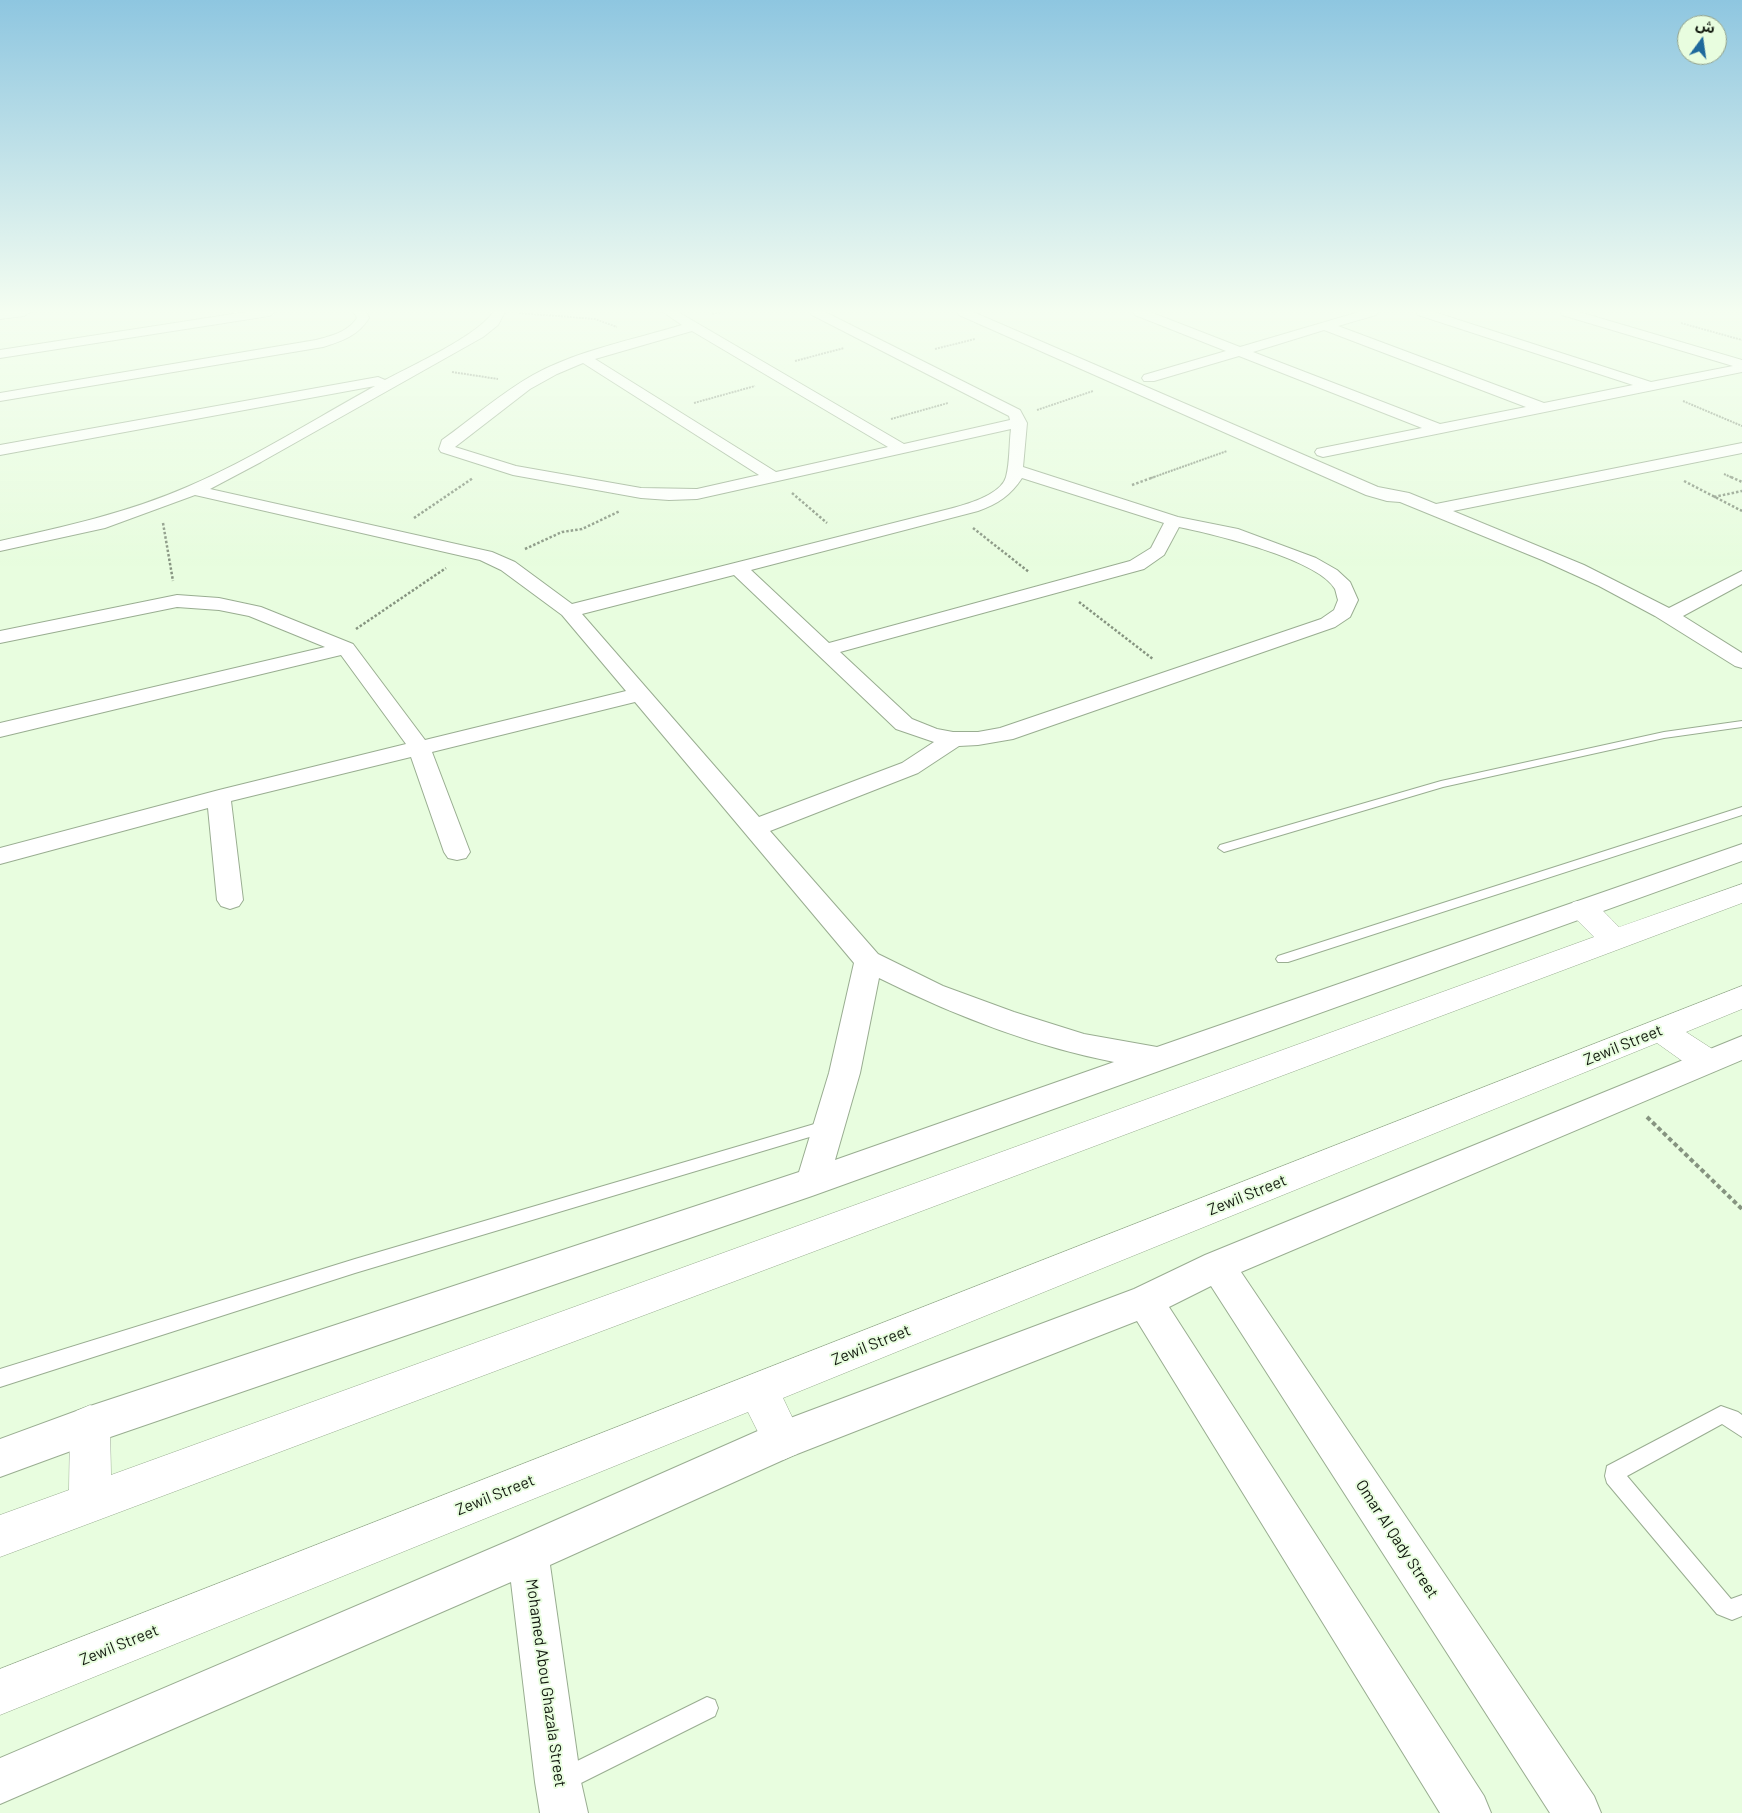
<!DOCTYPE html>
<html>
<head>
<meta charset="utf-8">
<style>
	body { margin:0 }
	#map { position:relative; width:1742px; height:1813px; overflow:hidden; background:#e8fddf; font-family:Barlow,"Noto Sans Arabic",sans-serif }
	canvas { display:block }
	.north { position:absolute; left:1677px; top:15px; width:50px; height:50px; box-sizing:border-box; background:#e8fddf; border:1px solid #92a18b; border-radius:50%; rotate:14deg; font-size:14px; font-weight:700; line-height:20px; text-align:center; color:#11180e }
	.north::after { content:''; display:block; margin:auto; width:18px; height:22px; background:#1e699c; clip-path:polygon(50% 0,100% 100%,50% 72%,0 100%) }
</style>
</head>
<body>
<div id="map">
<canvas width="1742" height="1813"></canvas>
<div class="north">ش</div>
</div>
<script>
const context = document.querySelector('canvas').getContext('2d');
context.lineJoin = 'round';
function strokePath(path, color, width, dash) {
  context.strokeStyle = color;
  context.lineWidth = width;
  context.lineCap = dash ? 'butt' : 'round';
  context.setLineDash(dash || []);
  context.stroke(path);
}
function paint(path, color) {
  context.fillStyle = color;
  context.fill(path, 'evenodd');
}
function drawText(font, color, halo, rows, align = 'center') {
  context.font = font + ' Barlow,sans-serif';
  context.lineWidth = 4;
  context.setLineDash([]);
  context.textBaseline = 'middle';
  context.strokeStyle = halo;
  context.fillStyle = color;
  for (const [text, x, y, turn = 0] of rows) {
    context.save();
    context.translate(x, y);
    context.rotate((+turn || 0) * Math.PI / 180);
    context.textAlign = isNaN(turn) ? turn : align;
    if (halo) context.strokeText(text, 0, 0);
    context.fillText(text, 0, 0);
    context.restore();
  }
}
const pathFar2 = new Path2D(`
	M519,313L595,319L617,327
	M712,314L721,312
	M1681,323L1742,340
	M935,349L975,339
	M795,361L844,348
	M452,372L498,379
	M1683,401L1742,426
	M694,403L755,386
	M1037,410L1093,391
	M891,419L948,403
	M1724,474L1733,478
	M1151,478L1227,451`);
const pathFar1 = new Path2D(`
	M1731,477L1742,482
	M1684,481L1742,511
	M1132,485L1154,477
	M792,493L827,523
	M1714,497L1742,491
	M414,518L473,478
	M163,523L173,581
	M973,528L1029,572
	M525,549L562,532L582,529L620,511
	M1079,602L1153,659
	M356,629L446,568`);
const path = new Path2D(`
	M1647,1117L1742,1209`);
const lane = new Path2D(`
	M1742,721V727L1664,738L1443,787L1224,852L1218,848L1220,845L1441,781L1664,732Z
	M1742,807V815L1288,962H1278L1276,959L1278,956Z
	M828,1120L833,1122L835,1126L833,1130L355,1273L0,1387V1369L355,1259Z
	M1721,1406L1738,1412L1742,1415V1437L1722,1424L1627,1476L1731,1599L1742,1595V1616L1732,1620L1717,1614L1607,1483L1605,1476L1607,1466Z
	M707,1697L715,1700L718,1708L715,1716L573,1787L565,1790L557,1787L554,1779L557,1771Z`);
const street = new Path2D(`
	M0,312H30L24,316L0,319Z
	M246,312H275L269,316L0,358V350Z
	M354,312H366L369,318C358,336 342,341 323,347L0,401V393L316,340C331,336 348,332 357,318Z
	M493,312H505L498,325L483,337L261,462L210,489L492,552L515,562L572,604L949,509C965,505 1001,495 1006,477C1010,462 1009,444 1011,429L697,499L669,500L641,498L513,475L441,452L439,449L442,440C473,418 501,393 533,375C579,350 632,340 682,325L663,312H678L904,444L1010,420L1009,416L812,315L810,312H825L1020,410L1027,423L1023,467L1178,517L1238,529L1316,558L1337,570L1350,582L1358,600L1350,617L1335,627L1013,739L978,745L959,746L918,773L770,831L878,954L943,986L1014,1012L1084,1034L1157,1047L1742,844V861L812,1196L90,1444L0,1477V1439L90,1406L799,1172L829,1073L854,963L635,702L432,752L470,852L466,858L457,860L448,858L444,852L411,757L231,801L243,900L239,906L230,909L221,906L217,900L208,808L0,864V848L219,790L406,744L341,655L0,737V723L325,647L249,616L219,610L177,607L0,643V631L177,595L219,598L261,607L353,644L425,740L626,691L562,615L501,570L480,560L195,495L105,528L0,551V541C64,527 127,513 187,487C252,459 313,420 375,386L0,455V445L378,377L385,380C411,366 479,335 493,312ZM692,331L888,447L776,472L595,359ZM583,363L759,475L697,489L641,488L516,466L455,447L530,389L557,374ZM1022,478L1164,523L1151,548L1130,561L829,643L751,570L978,511C998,504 1011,495 1022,478ZM1179,527C1213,534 1318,559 1335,589C1336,592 1337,597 1338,600L1334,610L1321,619L1000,728L978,732H953L937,729L912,719L840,652L1144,569L1164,555ZM734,575L896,729L934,742L902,763L759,817L582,614ZM879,978C953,1015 1033,1046 1114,1062L835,1160L860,1073Z
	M957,312H973L1378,487L1409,493L1436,504L1742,443V453L1453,511L1584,565L1669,608L1742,571V584L1683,616L1742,653V668L1735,666L1655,616L1599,586L1542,560L1400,502L1387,501L1366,495L959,315Z
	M1133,312H1150L1240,347L1359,312H1378L1376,315L1338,326L1544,403L1633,385L1418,315L1416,312H1434L1651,382L1733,366L1562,315L1560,312H1579L1742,360V372L1323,457L1317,455L1315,452L1317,449L1422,428L1239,356L1154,381H1144L1142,378L1144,375L1226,351L1135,315ZM1324,330L1526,407L1440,424L1253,352Z
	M1742,1036V1060L1241,1272L1594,1796L1601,1813H1550L1211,1286L1169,1307L1484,1796L1491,1813H1440L1137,1321L792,1456L550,1565L581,1782L588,1813H540L535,1782L511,1582L0,1804V1758L513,1539L769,1426L1134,1289L1205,1255Z`);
const secondary = new Path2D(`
	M1742,884V903L0,1557V1515L69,1490L70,1425L76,1411L90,1405L104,1411L110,1425L111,1475L1594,937L1573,916L1569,909L1573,902C1594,896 1605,914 1619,927Z
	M1742,986V1009L1686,1032L1717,1052L1722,1061L1717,1070L1706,1073L1695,1070L1657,1043L783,1398L803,1440L797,1454L783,1460L769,1454L748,1412L0,1715V1669Z`);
const nearStreetnames = [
	["Zewil Street",1623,1045,-22],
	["Zewil Street",1247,1195,-22],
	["Zewil Street",871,1345,-22],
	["Zewil Street",495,1495,-22],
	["Omar Al Qady Street",1397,1539,57],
	["Zewil Street",119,1645,-22],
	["Mohamed Abou Ghazala Street",546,1683,82]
];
strokePath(lane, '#99ad91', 2);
strokePath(street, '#99ad91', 2);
strokePath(secondary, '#99ad91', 1);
strokePath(pathFar2, '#869480', 2, [2, 1]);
strokePath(pathFar1, '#869480', 2.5, [2.5, 2]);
strokePath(path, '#869480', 4, [4.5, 3]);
paint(lane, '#fff');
paint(street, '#fff');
paint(secondary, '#fff');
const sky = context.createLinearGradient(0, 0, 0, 566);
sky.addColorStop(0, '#8ec6e0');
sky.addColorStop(0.55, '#f5fef1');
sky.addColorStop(1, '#f5fef100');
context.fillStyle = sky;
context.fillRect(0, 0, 1742, 566);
drawText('16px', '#11180e', '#e8fddf', nearStreetnames);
</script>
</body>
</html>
